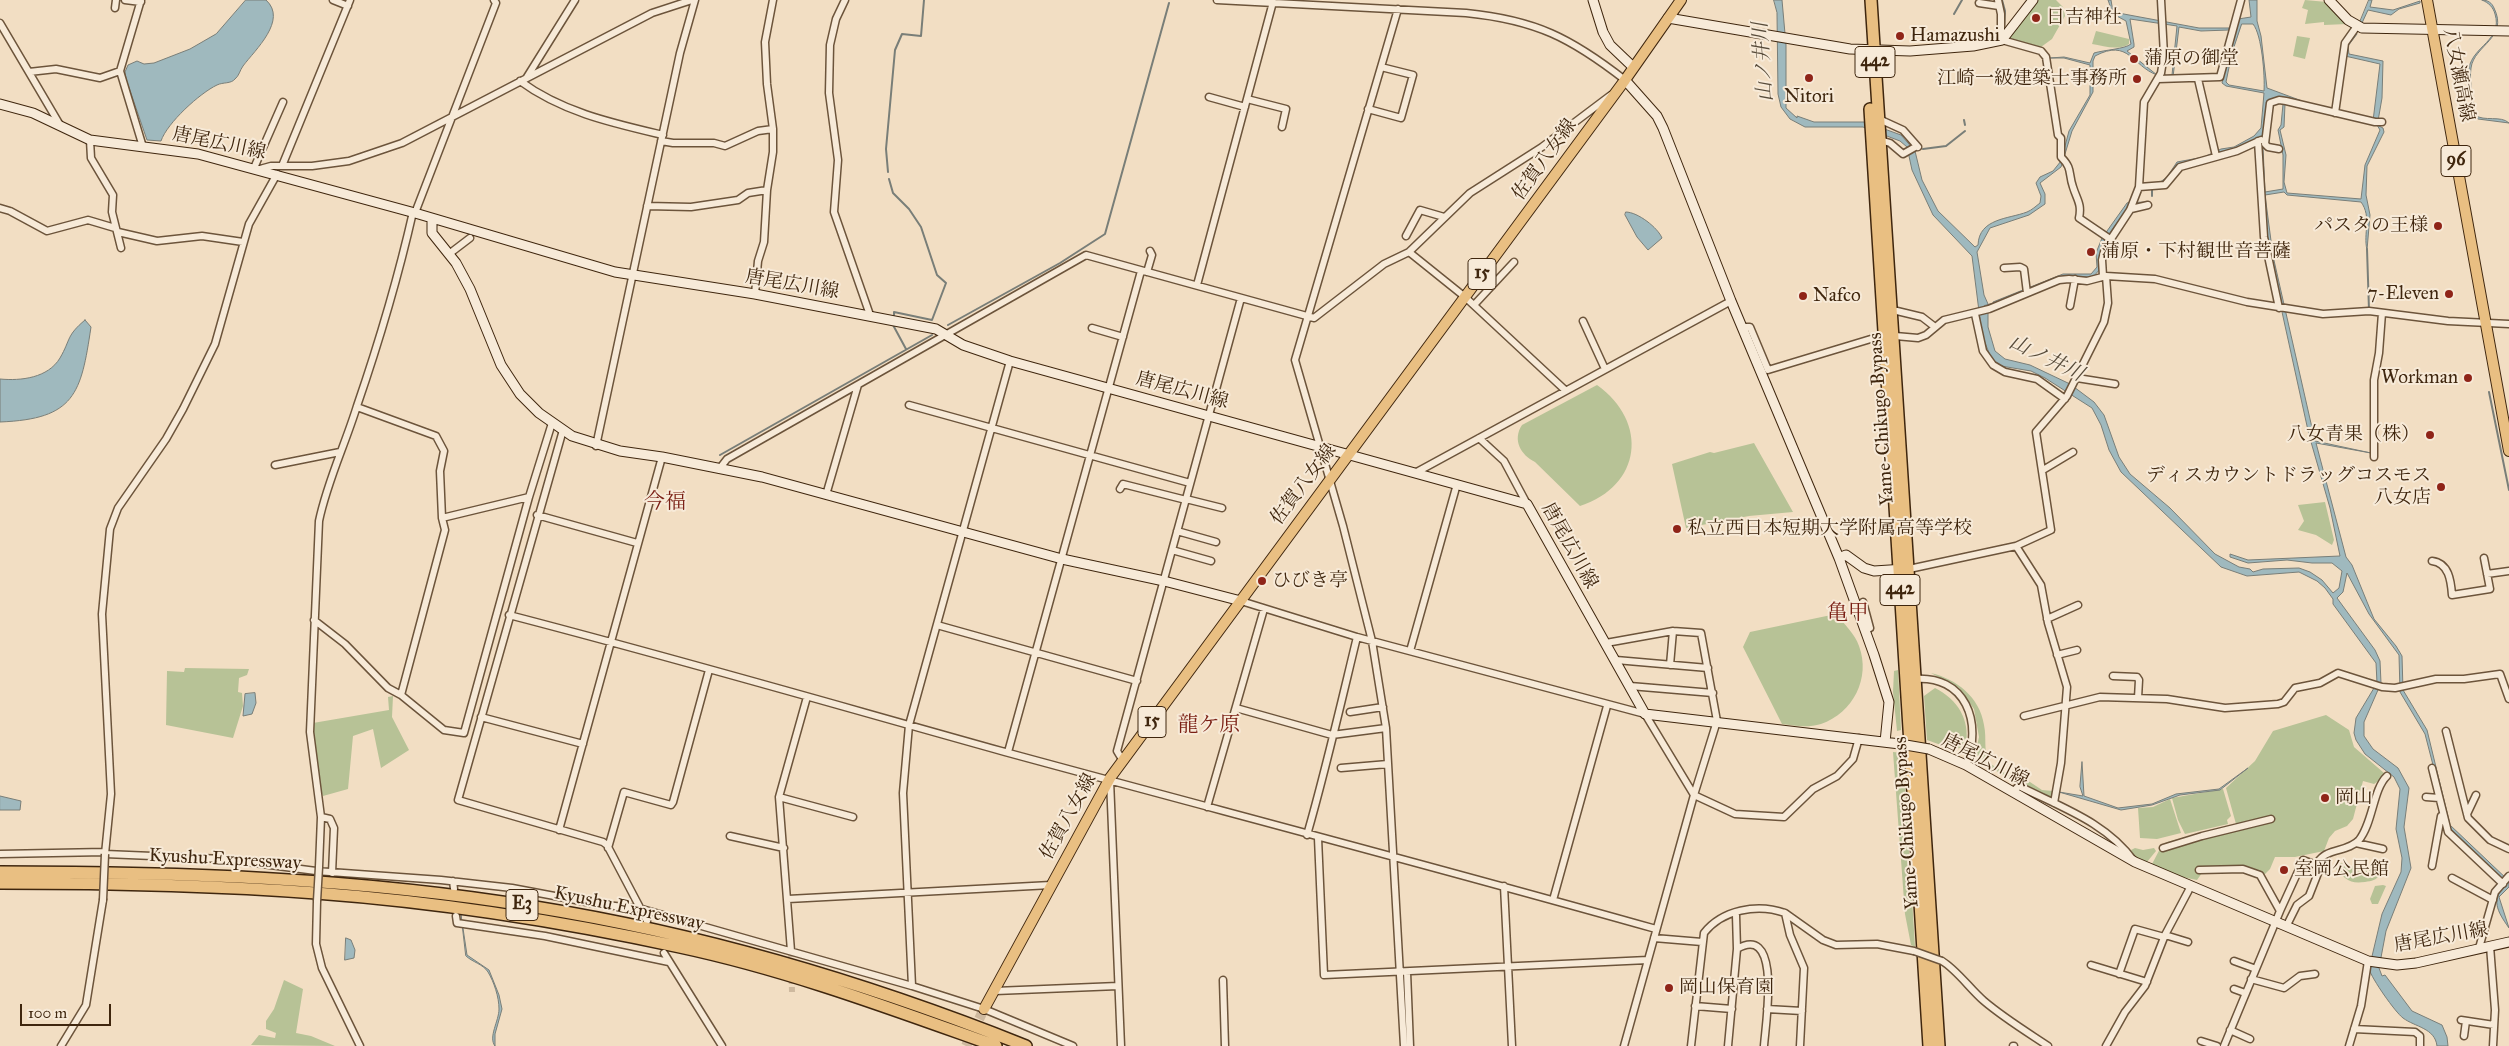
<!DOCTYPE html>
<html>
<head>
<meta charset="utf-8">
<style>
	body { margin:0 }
	#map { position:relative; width:2509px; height:1046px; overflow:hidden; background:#f2dec3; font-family:"IM FELL Great Primer",serif }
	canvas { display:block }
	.scale { position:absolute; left:20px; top:1004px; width:91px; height:22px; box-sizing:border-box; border:2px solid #3f260e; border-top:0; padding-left:6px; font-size:15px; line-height:18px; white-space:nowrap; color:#3f260e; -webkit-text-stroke:4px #f7ead8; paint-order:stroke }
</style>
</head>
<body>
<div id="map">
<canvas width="2509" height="1046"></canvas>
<div class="scale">100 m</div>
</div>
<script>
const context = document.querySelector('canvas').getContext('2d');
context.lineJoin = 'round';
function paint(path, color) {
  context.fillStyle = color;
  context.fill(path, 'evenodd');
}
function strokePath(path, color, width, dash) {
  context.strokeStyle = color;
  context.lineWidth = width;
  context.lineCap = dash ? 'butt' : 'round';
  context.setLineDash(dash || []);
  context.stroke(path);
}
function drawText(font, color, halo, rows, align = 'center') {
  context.font = font + ' "IM FELL Great Primer","Noto Serif JP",serif';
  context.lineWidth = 4;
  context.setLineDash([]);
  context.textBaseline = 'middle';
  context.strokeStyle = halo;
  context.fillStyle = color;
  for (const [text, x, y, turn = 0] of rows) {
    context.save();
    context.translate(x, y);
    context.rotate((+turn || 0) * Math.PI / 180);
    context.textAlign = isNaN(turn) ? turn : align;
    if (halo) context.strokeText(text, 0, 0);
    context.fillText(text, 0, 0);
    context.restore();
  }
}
const green = new Path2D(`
	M2037,0H2056L2063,7L2065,16L2052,39L2041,47L2009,38Z
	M2305,0L2327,2L2347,24L2324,25V22L2305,24L2308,10L2302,8Z
	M2096,31L2129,39V44C2118,51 2104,46 2092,44Z
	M2297,36L2310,38L2305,59L2293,56Z
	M1597,385C1649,422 1642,486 1580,506L1535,462C1521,455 1512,440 1522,425Z
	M1754,443L1793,512L1749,516L1686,528L1672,464L1710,452L1714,453Z
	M2325,502L2334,540L2332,545L2316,535L2298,530L2304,521L2298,505Z
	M1836,614C1844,624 1855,634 1859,646C1871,678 1853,713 1821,724C1808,728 1795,726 1782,724L1743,647L1750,632Z
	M185,668L249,669L247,675L239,678L238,692L242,693L243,706L233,738L166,725L167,671L184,672Z
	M1898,670L1901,730L1897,731L1893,692L1894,671Z
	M1931,673C1956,679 1980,697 1984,725C1987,740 1983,747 1989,763L2012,777L2021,776L2042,790L2053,791L2054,794L2051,797L2017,782L2013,783L2002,774L1980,762L1976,751L1979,737L1974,709L1959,688Z
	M1935,688C1958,700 1970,719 1966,745L1955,750L1927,740L1924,696Z
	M393,696L392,717L409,750L381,768L373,729L353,736L348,789L323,796L317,780L313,723L389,710L388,697Z
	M2326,715L2349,730L2354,747L2384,773V777L2374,784L2363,781L2353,819L2347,826L2335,831L2329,838L2324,851L2295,857H2275L2270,869L2261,878L2238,871L2202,873L2197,880L2172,875L2151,866L2162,845L2167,842L2236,824L2226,788L2255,761L2273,731Z
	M1893,752L1903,753L1915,947L1911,945L1905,914Z
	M2223,789L2231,816L2227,820L2228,824L2185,834L2178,820L2172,798Z
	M2170,799L2181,833L2157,839L2140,838L2138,808L2153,807Z
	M2135,848L2143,850L2154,848L2156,851L2147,862L2134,856L2131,850Z
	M2341,863C2353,869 2366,864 2380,870V875C2376,880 2372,881 2365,882C2348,884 2346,879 2335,868L2336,864Z
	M2383,885L2386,886L2378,904H2372L2370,899L2375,886Z
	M284,980L303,989L296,1033L311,1036L335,1046L251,1045L259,1035L275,1038L276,1033L266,1029V1021L274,1009Z`);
const water = new Path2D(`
	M246,0H266C288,20 255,50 243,66C240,70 239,76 235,79C231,84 223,82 217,85C200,93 167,123 161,141L147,140L126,79L125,72L128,65L137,61L144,64L154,63L190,49L216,34Z
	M1774,0H1782L1786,45V108L1797,118V116L1814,122H1865L1901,135L1915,151L1922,180L1938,211L1975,247L1978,245C1979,218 2009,219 2027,212C2032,210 2036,206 2040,203L2041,196L2036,183L2040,177L2053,171L2061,161L2069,131L2090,95V65L2064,58H2050L2064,57L2090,63L2094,53C2104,50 2125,49 2131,44L2126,21L2113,14L2108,0H2111L2113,12L2199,28H2229V30L2201,31L2179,27L2173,77L2164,76L2172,75L2177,26L2130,19L2134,44V47L2127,51L2157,75C2132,66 2129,38 2095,56L2093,61V92L2072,131L2061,167L2040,183L2045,194V204L2029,215L1990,228L1977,252L1984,295L1988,304V327L1995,351L2005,359L2030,365L2070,384L2094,402L2104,415L2119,457L2130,474L2170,508L2215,554L2239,567L2250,569L2253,572L2263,569L2299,568L2310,572L2322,580L2333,593L2339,588L2342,571L2332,563H2312L2287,560L2248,563L2230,557V554L2248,560L2340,556L2330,508L2309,435L2266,239L2260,145L2187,162L2163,184L2159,183L2167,177L2177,162L2204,157L2221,149L2234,147L2254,136L2261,128L2264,93L2226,86L2222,83L2238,19L2251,17L2249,0H2257V21L2261,36L2267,88L2302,101L2301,103L2269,102L2263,147L2265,192L2283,189V155L2278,130L2281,125L2283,104H2285L2284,127L2280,130L2286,155L2284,182L2287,193L2361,199L2365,165L2380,130L2377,125L2383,128L2384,132L2367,166L2366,195L2370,215L2367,250C2363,233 2372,217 2361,202L2287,195L2284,192L2265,195L2273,256L2315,441L2371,453L2316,443L2346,557L2352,565L2374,619L2396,646L2402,656L2403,690L2427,730L2450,825L2509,881V887L2499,897L2509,928C2497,911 2490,899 2507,884L2449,827L2425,734L2400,692L2399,655L2369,614L2347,573L2343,592L2337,598L2375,650L2380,661L2381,683L2364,722V736L2373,749L2398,768L2409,788L2404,827L2411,868L2386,931L2379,968L2382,976L2385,975L2412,1011L2442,1025L2447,1037L2448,1046H2437C2435,1028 2415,1027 2403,1018C2395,1012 2372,979 2369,969L2382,914L2401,872L2402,858L2396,829L2400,789L2394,777L2365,754L2356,740L2354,733L2356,718L2377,683L2376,663L2333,604V599L2325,588L2317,581L2299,572L2247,576L2221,567L2121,472L2109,450L2101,425L2092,408L2045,378L2031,371L2001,366L1991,358L1982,335L1972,256L1933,215L1912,170L1907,147L1900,141L1863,127H1805L1790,119L1781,107L1778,94L1777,13ZM2242,24H2253C2262,35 2265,76 2264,91L2229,85L2226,82L2232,53Z
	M2369,0H2372L2370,7L2393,10L2420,1V3L2399,9L2391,15L2368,10L2362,23L2360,22Z
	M2482,0C2488,0 2492,3 2494,8C2509,38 2474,45 2471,68C2469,81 2473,102 2475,115C2484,122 2501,115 2509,123L2478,119L2473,115C2472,103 2467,78 2469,68C2473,46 2503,40 2495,14C2493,7 2489,3 2482,0Z
	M2356,32L2357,34L2348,46L2349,54L2383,61L2382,98L2378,121H2373L2380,64L2345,56V46Z
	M2148,202L2129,206L2106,238L2101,268L2093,277H2072L1994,305L1993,302L2063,274H2091L2097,267L2096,253L2102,238L2127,203Z
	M1626,212C1638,212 1658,228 1662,238L1648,250L1637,237L1625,215Z
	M85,320L91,327C81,394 75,419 0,422V379C21,381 48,378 60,358C71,339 66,336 85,320Z
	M255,693L256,703L252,714L243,716L245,694Z
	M2082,762L2084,796L2118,808L2152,804L2176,794L2219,789L2248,768L2220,790L2180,795L2152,805L2121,810L2059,792L2083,796L2080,787Z
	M0,796L21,801L20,810H0Z
	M461,915L467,955L489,970L499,995L502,1009L495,1034V1046C488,1037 499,1021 499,1009C499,997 494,982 488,972C483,964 472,962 466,956Z
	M346,938L351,940L355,950L354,958L345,960Z`);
const stream = new Path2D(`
	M2002,0L2005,11L2004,27
	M1954,14L1962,0
	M1964,120L1965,125
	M1923,149L1946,146L1965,131
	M888,172L886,149L895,50L902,34L921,36L924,0
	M889,179L893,193L909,209L921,227L937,275L946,283L932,320L894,312V315
	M2152,190V196
	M2367,249L2369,310
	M1985,306L1995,303
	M893,325L906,349
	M948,325L1060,263L1105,234L1169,3
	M2489,392L2509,490
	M720,455L932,335`);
const streetTunnel = new Path2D(`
	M791,951L792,992`);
const primaryTunnel = new Path2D(`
	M966,1046L984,1009`);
const street = new Path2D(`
	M125,0L141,2
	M141,0L120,71L143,147
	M333,0L348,6
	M845,0L836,19L830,45L829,93L838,160L834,212L870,315
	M1217,0L1466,13C1536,20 1571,38 1625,80
	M1998,0L2001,14V40
	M1979,3L1999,6
	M115,8L116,0
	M1398,9L1295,360L1343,526L1372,641L1386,728L1404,1046
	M0,23L60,125
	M2002,40L2041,51L2046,57L2058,135L2061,138V157C2073,169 2068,173 2073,187C2077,200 2082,204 2079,218L2110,239
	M29,72L56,69L100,78L120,71
	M527,77L575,0
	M2158,79L2220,77L2241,0
	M2198,79L2216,156
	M520,81C562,112 612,123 663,135
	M1209,97L1245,107
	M1247,99L1286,109L1282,127
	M1368,109L1401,118L1413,75L1381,67
	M2335,113L2345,43L2357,26
	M1879,119L1903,130L1918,147
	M90,140L91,158L113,195L112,212L121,248
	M1880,140L1890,143L1903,154L1917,146
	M661,141L673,143H714L725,146L758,131L773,129
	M2258,141L2264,237L2279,308
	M2279,149L2268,147L2265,144L2270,103L2279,100L2286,101L2375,122H2382
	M282,166L350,0
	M254,168L283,102
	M260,169L271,166H312L349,161L402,143L652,13L692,0
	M277,174L249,224L215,344L183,409L166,439L118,508L110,529L102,614L111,794L105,854L224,859L316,871L441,880L512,888L597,904L642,909L912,986L984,1009L1073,1046
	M2139,187L2165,185L2180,167L2237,151L2261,140
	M647,206L691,207L738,200L748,193L767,190
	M0,208L10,211L47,231L88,220L115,228
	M2131,209L2148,205
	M415,213L496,3L494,0
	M118,232L157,241L202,236L243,242
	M1406,236L1420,210L1444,217
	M1409,252L1465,297L1565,390
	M449,254L470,238
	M2004,268L2020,267L2024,269L2027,293
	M1147,272L1152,255L1150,251
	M2103,276L2102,260L2105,248L2130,210L2139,187L2144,102L2161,73L2164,55L2161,0
	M1197,285L1273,2
	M755,294L758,261L764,242L767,190L773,152V129L767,84L765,42L773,0
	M1474,305L1514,262
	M2070,306L2075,279
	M1897,311L1922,317L1935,327
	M1975,314L1983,351L1993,365L2005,372L2037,379L2065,399
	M1583,321L1605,369
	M1742,327H1750L1768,370L1884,335L1918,338L1926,335L1944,320L1989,309L2059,280L2069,279L2087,281L2106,276L2155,279L2247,302L2323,314L2369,311L2448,321L2509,324
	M1092,328L1123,337
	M2077,378L2115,384
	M909,405L1190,483
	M357,407L436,436L444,451L440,471L442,518L445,530L401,695
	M563,430L458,800L603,842L607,845L647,921
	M1479,438L1504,461L1527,504
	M596,446L680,53L695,0
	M2374,457V380L2379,353L2382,313
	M275,465L340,452
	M720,468L727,459L1086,255L1314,318L1384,264L1409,252L1470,193L1542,147L1611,95
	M2043,470L2073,452
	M1415,473L1731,301
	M1120,489L1123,484L1186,500
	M826,495L858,385
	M1186,499L1222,508
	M537,515L637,543
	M442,518L529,497
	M1177,531L1216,542
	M2016,546L2041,585L2048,623L2067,687L2061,763L2054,803
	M1172,550L1211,561
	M2432,561C2449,563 2451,581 2452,595L2490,589L2484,558
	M1909,569L2016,546L2051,530L2036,432L2067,396L2104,322L2108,303L2106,276
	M2487,574L2509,571
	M1241,601L1357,637L1645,714L1694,795L1735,814L1784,817L1813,789L1837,776L1853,759L1859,738
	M1863,602L1870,628L1865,630
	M509,615C675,658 840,706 1005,752C1222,811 1440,868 1656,929
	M2047,619L2078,605
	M314,620L345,644L388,688L401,695L444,730L464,733L529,497L552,423
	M937,625L1137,681
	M1606,643L1673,631L1701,633L1717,721L1694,795L1624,1046
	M1410,651L1457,484
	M2057,655L2077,650
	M1616,660L1708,668
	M1670,665L1673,631
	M2113,676L2137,677L2139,680L2138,698
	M1913,679C1966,674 1983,723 1966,765
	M1630,686L1713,693
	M1236,708L1332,735L1386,728
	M1350,712L1383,707
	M2024,716L2100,697L2167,699L2225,708L2278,704L2284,702L2295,688L2320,683L2338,673L2382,687L2395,688L2436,679H2464L2500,674L2509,699
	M481,717L583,744
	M2446,731L2468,818L2490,840L2509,849
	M1008,752L1141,271
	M1123,761L1117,751L1241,298
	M1341,768L1388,764
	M2432,768L2448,832L2503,884
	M1110,780L1121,1046
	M2012,792L2019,786C2060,807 2106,822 2134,861
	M779,797L853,817
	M2426,797L2439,798
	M1207,807L1264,609
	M2467,814L2476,795
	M321,817L330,819L334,828L332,873
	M559,830L662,457
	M1307,835C1326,769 1341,703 1357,637
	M730,836L784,848
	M1318,838L1324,975L1648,960
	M2356,843L2383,849
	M608,848L624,792L671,805L673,802L709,670
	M2163,848L2202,836L2271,819
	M0,854L105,852
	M2315,864C2319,861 2322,856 2327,854C2337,849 2351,849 2359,840C2373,823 2373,789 2387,776
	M2432,866L2441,816
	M319,867L321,817L310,732L319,521C327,482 345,445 357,406C379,342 398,278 413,212
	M2199,870L2243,869L2260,875L2280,911L2224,1046
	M2452,878L2493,900
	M453,881L454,889
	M1504,886L1512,1046
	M788,899L1051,885
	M1553,900L1607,706
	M317,901L316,944L322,968L360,1046
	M2280,911L2301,865
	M1785,913L1823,940L1836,945L1877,944L1914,951
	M1736,915L1737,949
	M456,916L457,923L545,936L669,962
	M2287,925L2297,905L2309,896L2320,868L2319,866L2303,860
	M2165,935L2188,942
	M1654,938L1702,942
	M2490,946L2495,1010L2493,1046
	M2479,948L2495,892L2509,876
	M791,951L779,797L807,697
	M664,953L722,1046
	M1942,961C1957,970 1970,989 1984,1001C2004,1018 2027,1032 2048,1046
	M2234,961L2256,969
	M2091,965L2147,982
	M1407,972L1410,1046
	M2119,974L2135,929L2164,937
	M2251,979L2284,988L2300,976L2315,974
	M1223,980L1225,1046
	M912,986L903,793L909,725L1010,361
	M2234,989L2245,993
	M995,991L1118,986
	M1695,1006L1732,1009
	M1767,1009L1802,1011
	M2461,1020L2494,1025
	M2354,1029L2415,1032L2420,1036V1046
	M2230,1030L2250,1039
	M2464,1036L2466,1021
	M2201,1041L2217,1046
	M61,1046L86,1005L103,900
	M1691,1046L1704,933C1722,910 1757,903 1785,913L1790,935L1804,968L1800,1046
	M1728,1046L1737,949C1783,922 1765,1027 1764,1046
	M2013,1046H2014
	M2106,1046L2125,1012L2145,986L2165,935L2191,886
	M2349,1046L2361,1006L2368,961`);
const secondary = new Path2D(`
	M1593,0L1603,32L1610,45L1633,67
	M2329,0L2348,20L2362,28L2509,31
	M1668,18L1850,49L1910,51L1973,46L2002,40L2033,0
	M1625,80L1657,116L1663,128L1731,301L1839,558L1874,655L1889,702L1885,742
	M0,104L33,113L90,140L198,154L415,213L615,272L755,294L936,329L963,345L1010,361L1527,504L1645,714L1900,744
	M432,219V233L456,263L470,289L501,365L520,394L539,413L572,436L620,451L662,457L762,477L1062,559L1164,581L1241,601
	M1839,558L1846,555L1864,568L1874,571L1905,569
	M1929,749L1966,765L2135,862L2368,961L2397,965L2416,963L2509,942`);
const primary = new Path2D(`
	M2427,0L2509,451
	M984,1009L1110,778L1625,80L1681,0`);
const highway = new Path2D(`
	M1871,0L1939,1046
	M1870,109L1929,1046
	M0,872C179,872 359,878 535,907C703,934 868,983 1026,1046
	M0,883C106,883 211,885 316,893C438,902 560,921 680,947C788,970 892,1009 996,1046`);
const streetBridge = new Path2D(`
	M103,900L105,854
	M317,901L319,867
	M1914,951L1942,961`);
const secondaryBridge = new Path2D(`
	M1900,744L1929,749`);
const markers = [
	[2036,18,5,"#8f2418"],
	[1900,36,5,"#8f2418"],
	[2134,59,5,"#8f2418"],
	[1809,78,5,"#8f2418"],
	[2137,79,5,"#8f2418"],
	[2438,226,5,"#8f2418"],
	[2091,252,5,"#8f2418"],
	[2449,294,5,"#8f2418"],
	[1803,296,5,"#8f2418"],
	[2468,378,5,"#8f2418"],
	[2430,435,5,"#8f2418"],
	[2441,487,5,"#8f2418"],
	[1677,529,5,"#8f2418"],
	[1262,581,5,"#8f2418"],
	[2325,798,5,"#8f2418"],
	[2284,870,5,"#8f2418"],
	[1669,988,5,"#8f2418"]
];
const shields = [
	[1875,62,40],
	[2456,161,30],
	[1482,274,28],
	[1900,590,40],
	[1152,722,28],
	[522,905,32]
];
const shieldNames = [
	["442",1875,62],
	["96",2456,161],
	["15",1482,274],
	["442",1900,590],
	["15",1152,722],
	["E3",522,905]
];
const poiNames = [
	["日吉神社",2046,18],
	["Hamazushi",1910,36],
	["蒲原の御堂",2144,59],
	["江崎一級建築士事務所",2127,79,"right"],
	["Nitori",1809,97,"center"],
	["パスタの王様",2428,226,"right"],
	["蒲原・下村観世音菩薩",2101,252],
	["7-Eleven",2439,294,"right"],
	["Nafco",1813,296],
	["Workman",2458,378,"right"],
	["八女青果（株）",2420,435,"right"],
	["ディスカウントドラッグコスモス",2431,476,"right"],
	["八女店",2431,498,"right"],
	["私立西日本短期大学附属高等学校",1687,529],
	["ひびき亭",1272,581],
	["岡山",2335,798],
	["室岡公民館",2294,870],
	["岡山保育園",1679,988]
];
const streetNames = [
	["八女瀬高線",2458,75,79],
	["唐尾広川線",219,144,12],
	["佐賀八女線",1545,160,-54],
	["唐尾広川線",792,285,10],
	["唐尾広川線",1182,391,15],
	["Yame-Chikugo Bypass",1882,419,-94],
	["佐賀八女線",1304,485,-53],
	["唐尾広川線",1569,546,61],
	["唐尾広川線",1985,761,27],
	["佐賀八女線",1069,817,-61],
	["Yame-Chikugo Bypass",1907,823,-94],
	["Kyushu Expressway",225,860,3],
	["Kyushu Expressway",629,909,12],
	["唐尾広川線",2441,938,-10]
];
const waterNames = [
	["山ノ井川",1764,62,-94],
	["山ノ井川",2046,359,26]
];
const quarterNames = [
	["今福",665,503],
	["亀甲",1848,614],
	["龍ケ原",1209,726]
];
paint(green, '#b7c296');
paint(water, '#9fb9be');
strokePath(water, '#797e78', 1);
strokePath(stream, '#797e78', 2);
strokePath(streetTunnel, '#ceb99f', 6, [6, 3]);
strokePath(primaryTunnel, '#ceb99f', 10, [10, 5]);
strokePath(street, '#6c543b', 9);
strokePath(secondary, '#3f260e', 11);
strokePath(primary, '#3f260e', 12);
strokePath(highway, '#3f260e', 14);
strokePath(street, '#f7ead8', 6);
strokePath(secondary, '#f7ead8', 9);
strokePath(primary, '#e9bf82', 10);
strokePath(highway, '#e9bf82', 11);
strokePath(streetBridge, '#6c543b', 9, []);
strokePath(secondaryBridge, '#3f260e', 11, []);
strokePath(streetBridge, '#f7ead8', 6);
strokePath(secondaryBridge, '#f7ead8', 9);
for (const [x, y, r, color] of markers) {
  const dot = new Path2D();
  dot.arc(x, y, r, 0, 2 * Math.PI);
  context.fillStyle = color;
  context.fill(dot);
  strokePath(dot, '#f7ead8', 2);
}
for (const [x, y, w] of shields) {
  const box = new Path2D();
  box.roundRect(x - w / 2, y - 15.5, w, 31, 4);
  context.fillStyle = '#f7ead8';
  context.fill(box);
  strokePath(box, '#3f260e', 1);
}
drawText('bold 18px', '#3f260e', null, shieldNames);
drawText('19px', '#3f260e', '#f7ead8', poiNames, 'left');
drawText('19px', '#3f260e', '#f7ead8', streetNames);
drawText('italic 20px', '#574b3a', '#f7ead8', waterNames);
drawText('21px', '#7a1f14', '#f7ead8', quarterNames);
</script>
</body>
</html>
